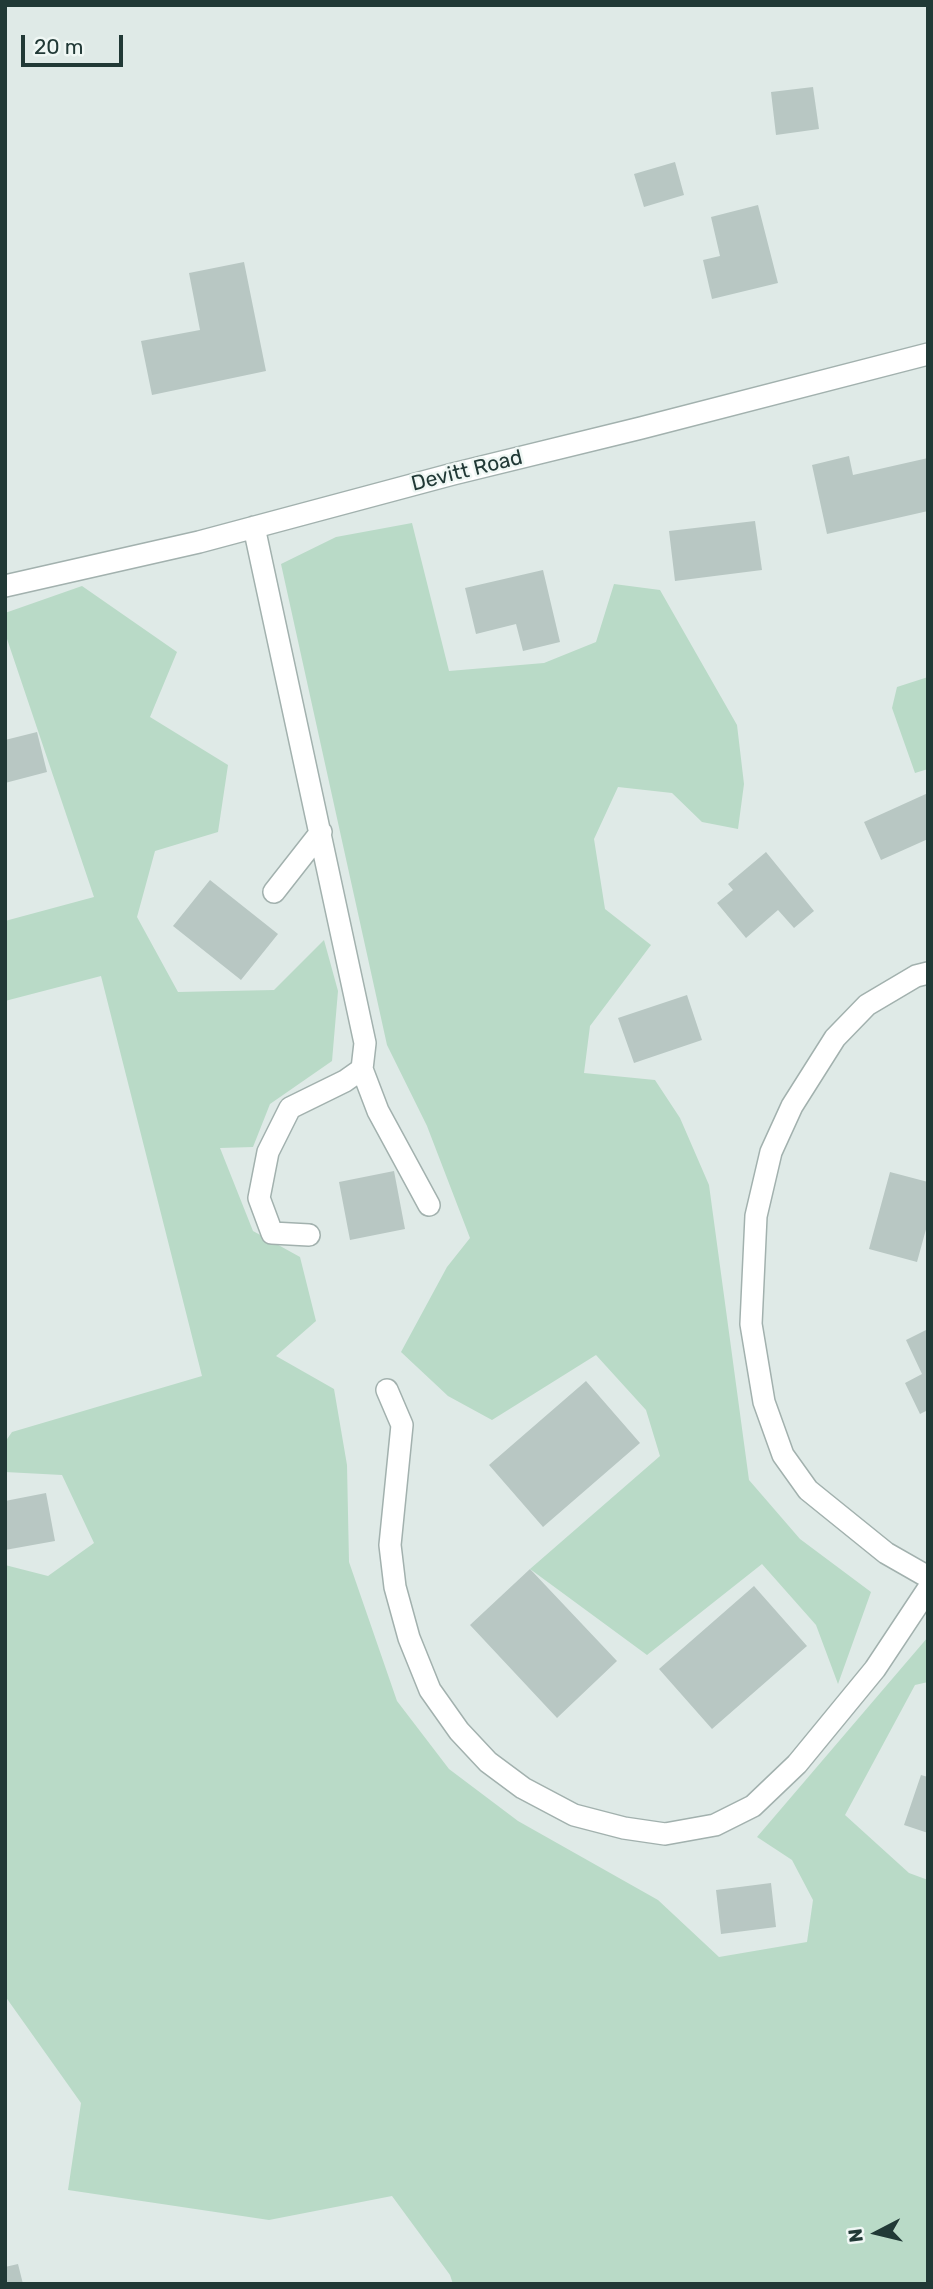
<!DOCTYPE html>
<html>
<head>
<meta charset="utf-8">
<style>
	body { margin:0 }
	#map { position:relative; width:933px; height:2289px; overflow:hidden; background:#dfeae7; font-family:Rubik,sans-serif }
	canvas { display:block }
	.frame { position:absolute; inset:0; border:7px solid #213936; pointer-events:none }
	.north { position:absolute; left:842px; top:2198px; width:70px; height:70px; -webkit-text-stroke:5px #eff7f4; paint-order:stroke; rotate:263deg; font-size:19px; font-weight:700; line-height:28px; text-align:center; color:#213936 }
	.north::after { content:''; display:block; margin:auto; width:24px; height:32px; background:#213936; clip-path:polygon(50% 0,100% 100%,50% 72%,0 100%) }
	.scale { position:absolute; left:21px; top:35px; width:102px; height:32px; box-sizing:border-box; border:4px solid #213936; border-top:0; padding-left:9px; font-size:21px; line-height:24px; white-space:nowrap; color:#213936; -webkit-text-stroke:5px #eff7f4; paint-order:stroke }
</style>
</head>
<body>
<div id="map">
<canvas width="933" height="2289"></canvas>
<div class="frame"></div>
<div class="north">N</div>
<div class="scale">20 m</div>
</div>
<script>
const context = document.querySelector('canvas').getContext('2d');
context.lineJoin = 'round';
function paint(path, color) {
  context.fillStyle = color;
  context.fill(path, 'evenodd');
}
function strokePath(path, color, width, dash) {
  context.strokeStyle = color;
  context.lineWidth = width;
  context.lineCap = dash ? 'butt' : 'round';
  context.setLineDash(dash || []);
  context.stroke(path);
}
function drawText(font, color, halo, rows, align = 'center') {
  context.font = font + ' Rubik,sans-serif';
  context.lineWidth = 5;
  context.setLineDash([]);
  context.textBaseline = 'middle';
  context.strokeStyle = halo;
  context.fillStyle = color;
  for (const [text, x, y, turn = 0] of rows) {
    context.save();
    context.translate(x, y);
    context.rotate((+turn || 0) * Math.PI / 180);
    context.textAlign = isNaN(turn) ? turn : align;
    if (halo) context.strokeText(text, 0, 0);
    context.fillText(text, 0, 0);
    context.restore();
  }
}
const green = new Path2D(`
	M412,523L449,671L544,663L596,642L614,584L660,590L737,725L744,784L738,829L702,822L672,793L618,787L594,839L605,909L651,945L590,1026L584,1073L655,1080L680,1118L709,1185L749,1480L800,1539L871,1592L838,1684L816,1625L762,1564L647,1655L530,1569L660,1456L646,1410L596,1355L492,1420L448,1396L401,1352L447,1267L470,1238L427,1126L387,1045L281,564L336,537Z
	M82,586L177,652L150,717L228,765L218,832L155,851L137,917L178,992L274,990L324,940L338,991L332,1061L270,1104L253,1147L220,1148L253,1231L300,1257L316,1321L276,1356L334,1389L347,1465L349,1562L397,1701L449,1769L518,1821L658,1900L719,1957L807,1942L813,1900L792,1860L757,1837L928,1637V1682L915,1685L845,1815L909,1873L928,1880V2284H453L450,2275L392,2196L269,2220L68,2190L81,2103L5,1996V1565L48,1576L94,1543L62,1475L5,1472V1442L12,1432L202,1376L101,976L5,1001V921L94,897L5,633V613Z
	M928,677V769L915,773L892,708L897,687Z`);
const building = new Path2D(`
	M813,87L819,129L776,135L771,92Z
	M675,162L684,195L644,207L634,174Z
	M758,205L778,283L712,299L703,260L720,256L711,217Z
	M244,262L266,371L152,395L141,341L200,330L189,273Z
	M849,456L853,475L928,458V511L827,534L812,465Z
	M755,521L762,570L675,581L669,531Z
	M543,570L560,642L523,651L516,624L476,634L465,588Z
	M37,732L47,772L5,783V740Z
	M928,793V839L881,860L864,822Z
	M766,852L814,911L794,928L778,910L746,938L717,903L733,890L728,884Z
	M210,880L278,934L241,980L173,926Z
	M687,995L702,1040L634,1063L618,1018Z
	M394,1171L405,1229L350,1240L339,1182Z
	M890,1172L928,1182V1222L917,1262L869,1249Z
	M928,1329V1410L920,1414L905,1383L922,1374L906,1340Z
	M586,1381L640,1443L543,1527L489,1465Z
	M46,1493L55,1541L5,1550V1501Z
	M530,1569L617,1661L557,1718L470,1625Z
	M754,1586L807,1646L712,1729L659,1669Z
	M921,1775L928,1777V1833L904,1825Z
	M771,1883L776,1927L721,1934L716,1890Z
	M18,2264L23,2284H5V2267Z`);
const minor = new Path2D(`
	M254,527L365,1043L362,1069L345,1081L290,1108L268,1152L259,1198L272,1233L309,1235
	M5,586L199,542L453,474L641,428L928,354
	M274,892L321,832
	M928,973L916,976L867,1005L835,1038L792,1106L771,1152L756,1216L751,1324L764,1402L783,1455L808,1490L886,1553L928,1577
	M362,1069L378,1111L429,1205
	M387,1390L402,1425L390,1545L395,1587L409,1638L430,1690L459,1731L488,1762L523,1788L574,1815L624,1828L665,1834L715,1825L753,1806L797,1764L875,1669L928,1589`);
const streetNames = [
	["Devitt Road",467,471,-14]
];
paint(green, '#b9dac7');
paint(building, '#b8c7c3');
strokePath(minor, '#a2b1ae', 24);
strokePath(minor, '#fff', 21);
drawText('21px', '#213936', '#eff7f4', streetNames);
</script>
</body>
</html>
